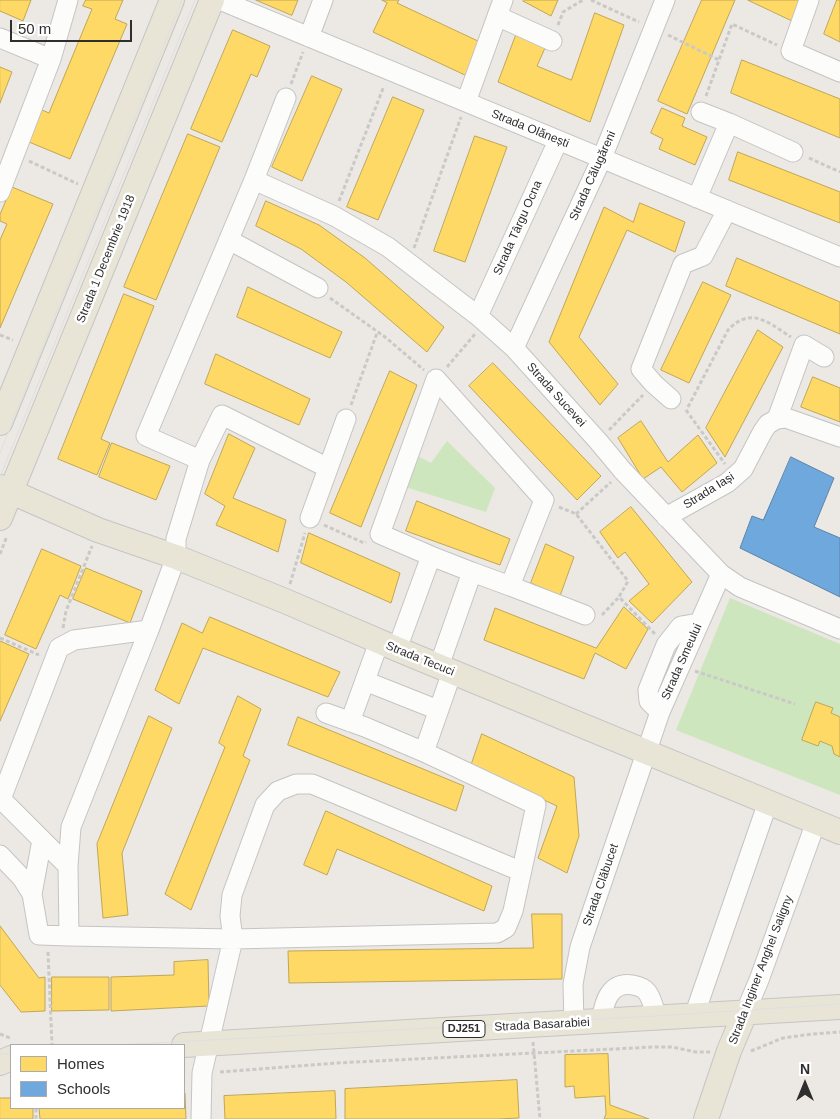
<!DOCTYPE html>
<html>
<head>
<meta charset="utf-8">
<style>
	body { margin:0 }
	#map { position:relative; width:840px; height:1119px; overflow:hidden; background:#ece8e4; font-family:Helvetica,sans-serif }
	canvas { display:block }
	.legend { position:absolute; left:10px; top:1044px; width:175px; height:65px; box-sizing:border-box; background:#fff; border:1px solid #ababab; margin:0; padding:6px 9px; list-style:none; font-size:15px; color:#2e2e2e }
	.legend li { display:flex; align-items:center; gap:10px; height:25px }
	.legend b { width:25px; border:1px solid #ababab }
	.north { position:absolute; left:780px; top:1059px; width:50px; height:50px; -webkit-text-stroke:4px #fff; paint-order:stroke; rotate:0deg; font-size:14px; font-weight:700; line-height:20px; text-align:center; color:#2e2e2e }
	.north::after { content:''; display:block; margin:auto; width:18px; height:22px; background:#2e2e2e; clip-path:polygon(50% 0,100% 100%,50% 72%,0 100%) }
	.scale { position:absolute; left:10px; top:20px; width:122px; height:22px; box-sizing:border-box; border:2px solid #2e2e2e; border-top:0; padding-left:6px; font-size:15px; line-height:18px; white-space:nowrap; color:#2e2e2e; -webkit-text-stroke:4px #fff; paint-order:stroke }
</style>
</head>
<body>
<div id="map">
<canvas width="840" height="1119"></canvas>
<ul class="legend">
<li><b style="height:14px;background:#ffd966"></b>Homes</li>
<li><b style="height:14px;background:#6fa8dc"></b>Schools</li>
</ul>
<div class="north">N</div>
<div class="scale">50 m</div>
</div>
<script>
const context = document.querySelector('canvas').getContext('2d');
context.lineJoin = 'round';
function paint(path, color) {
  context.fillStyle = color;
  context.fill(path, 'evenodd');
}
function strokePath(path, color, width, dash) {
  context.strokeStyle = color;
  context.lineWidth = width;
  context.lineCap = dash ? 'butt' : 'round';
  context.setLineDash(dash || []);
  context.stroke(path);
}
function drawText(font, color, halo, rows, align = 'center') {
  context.font = font + ' Helvetica,sans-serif';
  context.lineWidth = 5;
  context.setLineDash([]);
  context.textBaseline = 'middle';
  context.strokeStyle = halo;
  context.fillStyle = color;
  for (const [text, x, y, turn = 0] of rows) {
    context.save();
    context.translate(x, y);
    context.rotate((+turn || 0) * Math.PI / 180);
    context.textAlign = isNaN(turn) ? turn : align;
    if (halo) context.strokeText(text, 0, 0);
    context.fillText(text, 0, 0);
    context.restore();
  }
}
const green = new Path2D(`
	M447,441L495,488L486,512L402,486L414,454L431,463Z
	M730,598L840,644V795L676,730Z`);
const homes = new Path2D(`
	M0,0H31L23,21L0,11Z
	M86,0H123L115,19L127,24L70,159L29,142L42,110L49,113L92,9L83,6Z
	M256,0H298L292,15Z
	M382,0H399L397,3L480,42L467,76L373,32L387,3Z
	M524,0H558L551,16L523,1Z
	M702,0H735L687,114L658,101Z
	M748,0H804L795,22Z
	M837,0H840V42L824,34Z
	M595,13L624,25L590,122L498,82L516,34L545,48L537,66L571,80Z
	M233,30L270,46L257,77L251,74L222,142L191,129Z
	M742,60L840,99V138L731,93Z
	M0,67L12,72L0,103Z
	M312,76L342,89L302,181L272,167Z
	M393,97L424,110L378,220L347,207Z
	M662,108L685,118L682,126L707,137L695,165L659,149L663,139L651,133Z
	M188,134L220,147L156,300L124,287Z
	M475,136L507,147L465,262L434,251Z
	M738,152L840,192V223L729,180Z
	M12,187L53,204L0,328V240L7,224L0,221V215Z
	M266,201L319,225L365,258L444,327L427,352L346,282L301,249L256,226Z
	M640,203L685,222L675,252L627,230L579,337L618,384L600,405L549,342L604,207L633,222Z
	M737,258L840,302V334L726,286Z
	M703,282L731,295L689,383L661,370Z
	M248,287L342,332L330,358L237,317Z
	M124,294L154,306L101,439L110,443L97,475L58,459Z
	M758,330L783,347L725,457L706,428Z
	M216,354L310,399L299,425L205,384Z
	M493,363L601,476L577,500L469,386Z
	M390,371L417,385L361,527L330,513Z
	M813,377L840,388V422L801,407Z
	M641,421L668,462L698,435L717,463L682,492L661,467L643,479L618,438Z
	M229,434L255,448L233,498L286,520L278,552L216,525L225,506L205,494Z
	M112,443L170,466L156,500L99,477Z
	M417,501L510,539L500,565L406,531Z
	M631,507L692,582L652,623L629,601L649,584L625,552L618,558L600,532Z
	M309,533L400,573L391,603L301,563Z
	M546,544L574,557L560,596L531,583Z
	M42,549L81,566L68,599L60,595L36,649L5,635Z
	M86,568L142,591L130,623L73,599Z
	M624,607L648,629L626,669L595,653L584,679L484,640L495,608L596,648Z
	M210,617L340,672L328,697L203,648L179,704L155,690L182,623L202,633Z
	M0,641L29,654L0,721Z
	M238,696L261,709L243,756L250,760L191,910L165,894L225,747L219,743Z
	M816,702L833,708L831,713L840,717V757L834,754L832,746L820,741L818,746L802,740Z
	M149,716L172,728L122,853L128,915L103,918L97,844Z
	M298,717L464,786L456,811L288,745Z
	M482,734L574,777L579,836L567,873L538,858L557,806L471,766Z
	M326,811L492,886L484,911L337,849L327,875L304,865Z
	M532,914H562V979L289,983L288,951L533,948Z
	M0,926L39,978L45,977V1011L21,1012L0,985Z
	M208,960L209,1006L111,1011V977L174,975V962Z
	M52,977H109V1010L52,1011Z
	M608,1054L610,1105L649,1119H604L606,1114L605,1096L575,1098L574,1086L565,1087V1055Z
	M517,1080L519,1118L497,1119H345V1089Z
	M335,1091L336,1119H225L224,1096Z
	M184,1093H185L186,1119H40L39,1108H184Z
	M0,1098H11V1108H33V1119H0Z`);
const schools = new Path2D(`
	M791,457L834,478L814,527L840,538V597L740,548L752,516L763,520Z`);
const path = new Path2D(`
	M591,0L639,22
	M558,25L563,12L583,0
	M668,35L719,60
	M291,84L303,52
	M706,96L732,24L777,45
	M809,158L840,172
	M29,161L78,184
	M339,201L384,86
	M414,248L461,117
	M330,298L385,337L424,370
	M0,335L13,340
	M447,367L475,334
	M351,405L377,333
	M688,407L728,330C732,326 737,321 744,319C760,313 778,329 791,337
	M686,410L725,464
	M609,430L643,395
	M559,507L576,514L628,581L619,597L655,634
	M576,514L611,482
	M324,525L364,543L366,542
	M0,554L7,536
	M290,584L305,533
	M602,615L619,597
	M63,628L66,611L92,546
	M0,638L39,655
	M695,671L795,704
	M48,952L52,1045
	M0,1034L10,1038
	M533,1042L540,1119
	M751,1051L783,1038L812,1034L840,1032
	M220,1072L336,1063L653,1047H672L696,1052H710
	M36,1119V1108`);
const minor = new Path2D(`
	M220,0L840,257
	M809,0L791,51L840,72
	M497,16L552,41
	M309,37L323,0
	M0,38L51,59
	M466,102L503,0
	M701,112L729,123
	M254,180L334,216L388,247L478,316L514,348L598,441L623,471L721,574L740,587L840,629
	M0,192L51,59L68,0
	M697,198L729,123L793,152
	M229,240L318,288
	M478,316L558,141
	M514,348L602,158L665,0
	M671,399L654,384L641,369L683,264L703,256L727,210
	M777,419L804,345L824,357
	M200,460L222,415L328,468
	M666,517L727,483L743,469L763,431L768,424L777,419L786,418L840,437
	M310,518L346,419
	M431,556L472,572
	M510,586L585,615
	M397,649L431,556L380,534L436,379L544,500L510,586L472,572L439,666
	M452,672L424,752L536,805L513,911L506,928L497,933L233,939L230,916L232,895L265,805L278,791L296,784H312L520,871
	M365,681L438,710
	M660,712L649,701L648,690L666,645L681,626L699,623
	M326,713L365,727L424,752
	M350,722L379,642
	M0,855L22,878L32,894L39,935L69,936
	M68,866L1,799L59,648L74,640L149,630
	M32,894L42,840
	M745,1013L759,980L816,822
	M694,1016L768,802
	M601,1021C604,1003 609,981 633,985C638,986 644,988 647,992C653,1000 654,1010 657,1018
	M574,1023L573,984L580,947L660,712L721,574
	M201,1119L202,1073L233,939L69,936L68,866L71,827L149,630L176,557V539L200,460L146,436L254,180L286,98`);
const major = new Path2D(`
	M0,423L172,0
	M0,487L98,530L176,557L285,601L397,649L840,832
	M0,518L212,0
	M184,1045L840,1007
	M0,1063L11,1058
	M706,1119L729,1051L745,1013`);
const tram = new Path2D(`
	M0,453L182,0
	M0,477L195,0
	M117,1045L656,1016L840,1004
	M0,1054H11`);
const shields = [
	[464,1029,42]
];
const shieldNames = [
	["DJ251",464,1029]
];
const streetNames = [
	["Strada Olănești",530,129,22],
	["Strada Călugăreni",593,176,-66],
	["Strada Târgu Ocna",518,228,-66],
	["Strada 1 Decembrie 1918",106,259,-68],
	["Strada Sucevei",556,395,48],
	["Strada Iași",709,491,-32],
	["Strada Tecuci",420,659,22],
	["Strada Smeului",682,662,-66],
	["Strada Clăbucet",601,885,-71],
	["Strada Inginer Anghel Saligny",761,970,-69],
	["Strada Basarabiei",542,1025,-3]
];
paint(green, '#cee6be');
paint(homes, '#ffd966');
strokePath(homes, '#c0a655', 1);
paint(schools, '#6fa8dc');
strokePath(schools, '#5c83a8', 1);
strokePath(minor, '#c5c4c5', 21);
strokePath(major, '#c6c5c4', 26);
strokePath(path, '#c9c9c8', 3, [4, 2.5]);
strokePath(minor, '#fcfcfb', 19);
strokePath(major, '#e8e4d6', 24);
strokePath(tram, '#dfdfe1', 1);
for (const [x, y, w] of shields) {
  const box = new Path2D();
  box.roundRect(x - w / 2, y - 8.5, w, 17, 4);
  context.fillStyle = '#fff';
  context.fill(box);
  strokePath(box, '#2e2e2e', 1);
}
drawText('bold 11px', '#2e2e2e', null, shieldNames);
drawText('12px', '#2e2e2e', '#fff', streetNames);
</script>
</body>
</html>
